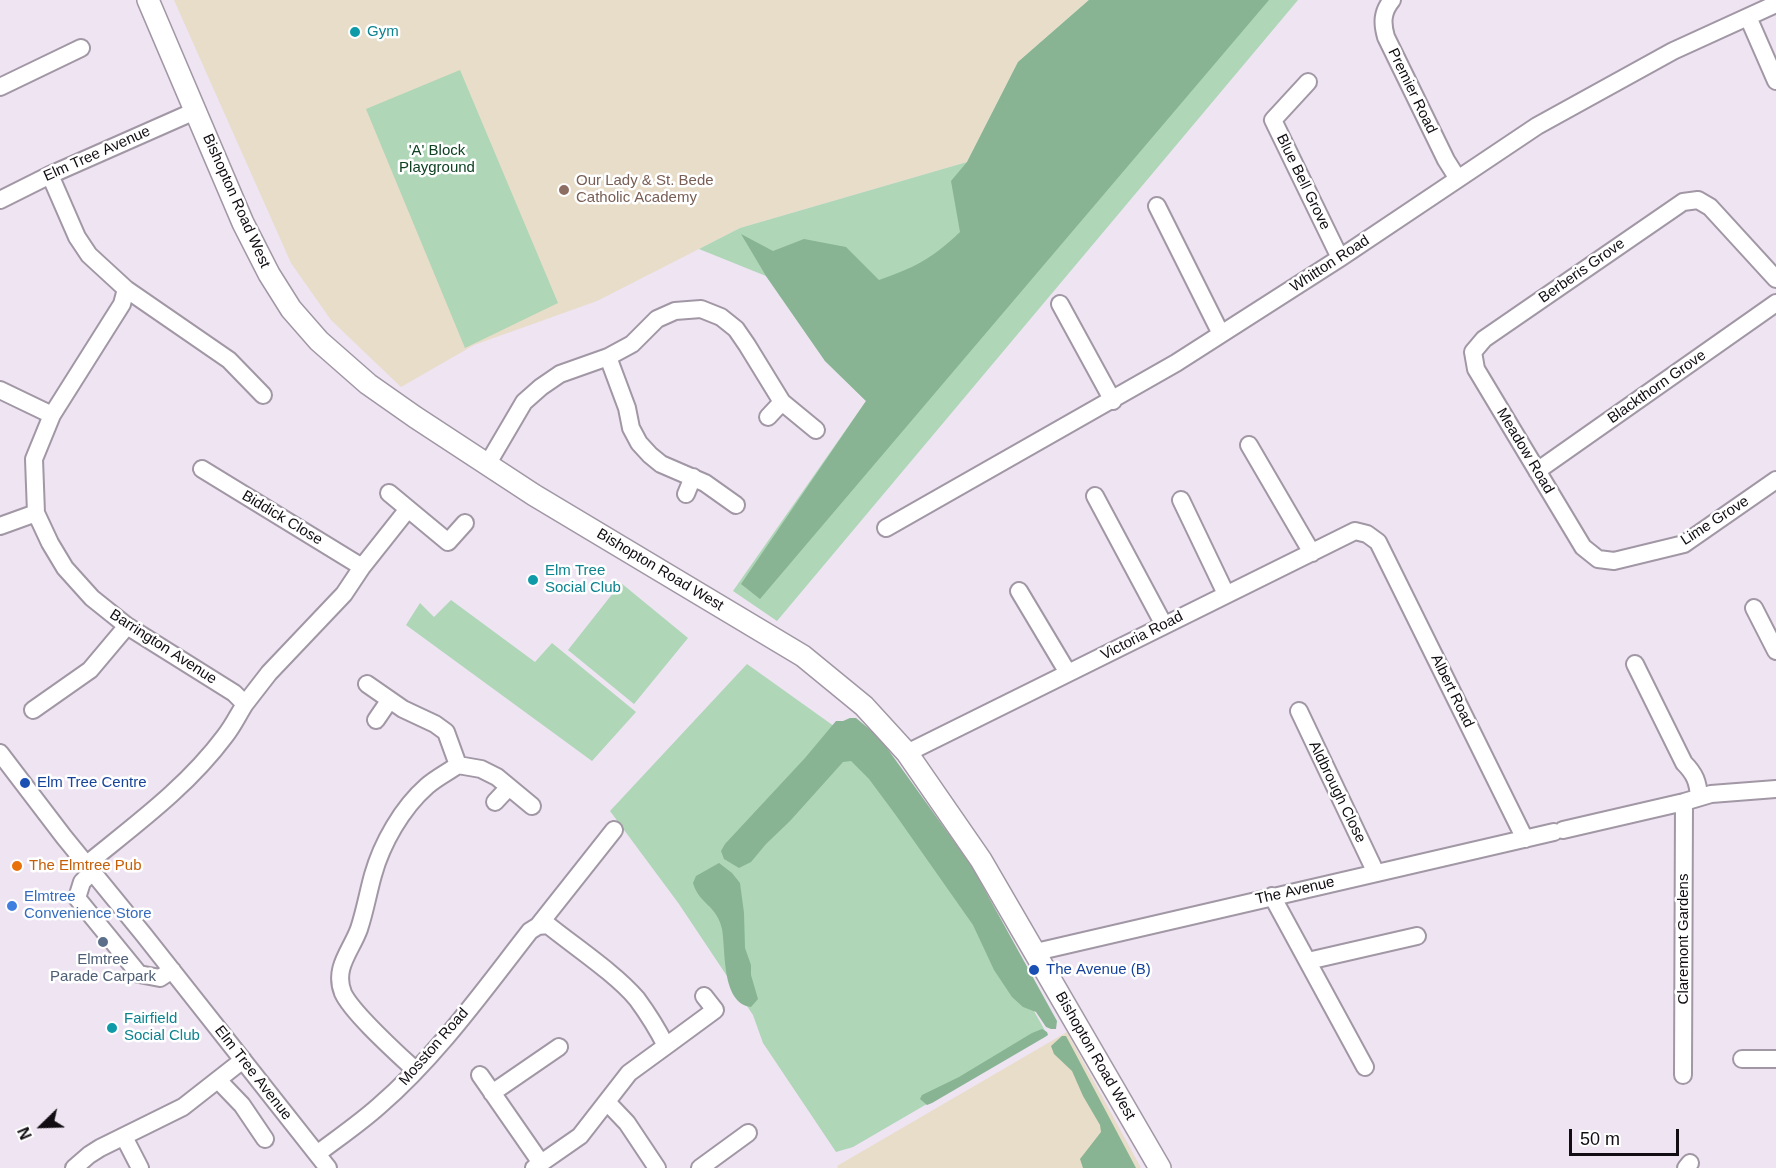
<!DOCTYPE html>
<html>
<head>
<meta charset="utf-8">
<style>
	body { margin:0 }
	#map { position:relative; width:1776px; height:1168px; overflow:hidden; background:#eee4f2; font-family:Helvetica,sans-serif }
	canvas { display:block }
	.north { position:absolute; left:12px; top:1096px; width:60px; height:60px; -webkit-text-stroke:4px #fff; paint-order:stroke; rotate:247deg; font-size:16px; font-weight:700; line-height:24px; text-align:center; color:#110d12 }
	.north::after { content:''; display:block; margin:auto; width:21px; height:27px; background:#110d12; clip-path:polygon(50% 0,100% 100%,50% 72%,0 100%) }
	.scale { position:absolute; left:1569px; top:1129px; width:110px; height:27px; box-sizing:border-box; border:3px solid #110d12; border-top:0; padding-left:8px; font-size:18px; line-height:21px; white-space:nowrap; color:#110d12; -webkit-text-stroke:4px #fff; paint-order:stroke }
</style>
</head>
<body>
<div id="map">
<canvas width="1776" height="1168"></canvas>
<div class="north">N</div>
<div class="scale">50 m</div>
</div>
<script>
const context = document.querySelector('canvas').getContext('2d');
context.lineJoin = 'round';
function paint(path, color) {
  context.fillStyle = color;
  context.fill(path, 'evenodd');
}
function strokePath(path, color, width, dash) {
  context.strokeStyle = color;
  context.lineWidth = width;
  context.lineCap = dash ? 'butt' : 'round';
  context.setLineDash(dash || []);
  context.stroke(path);
}
function drawText(font, color, halo, rows, align = 'center') {
  context.font = font + ' Helvetica,sans-serif';
  context.lineWidth = 5;
  context.setLineDash([]);
  context.textBaseline = 'middle';
  context.strokeStyle = halo;
  context.fillStyle = color;
  for (const [text, x, y, turn = 0] of rows) {
    context.save();
    context.translate(x, y);
    context.rotate((+turn || 0) * Math.PI / 180);
    context.textAlign = isNaN(turn) ? turn : align;
    if (halo) context.strokeText(text, 0, 0);
    context.fillText(text, 0, 0);
    context.restore();
  }
}
const education = new Path2D(`
	M174,0H1089L1018,62L967,162L740,228L597,301L474,345L401,387L331,320L291,263Z
	M1067,1032L1141,1168H838L837,1166Z`);
const green = new Path2D(`
	M1089,0H1298L777,621L733,591L866,401L825,361L766,276L699,249L740,228L967,162L1018,62Z
	M460,70L558,303L465,348L366,109Z
	M621,583L688,638L634,704L568,650Z
	M451,600L535,662L552,643L636,712L592,761L406,625L420,603L434,617Z
	M747,664L859,744L946,856L1047,1034L853,1147L836,1152L763,1043L753,1015L679,904L610,811Z`);
const forest = new Path2D(`
	M1089,0H1269L760,599L741,584L866,401L825,361L766,276L741,234L773,251L804,239L846,247L879,280C914,268 933,258 960,232L951,181L967,162L1018,62Z
	M850,718H856L879,737L971,865L1057,1021L1056,1029H1051L1046,1027L1036,1012L1023,1007L1012,997L994,970L973,925L895,814L869,779L851,761L843,762L790,821L766,844L751,862L739,868L724,859L721,851L725,844L805,758L836,721H843Z
	M719,863L732,873L740,883L744,913L745,948L751,965V975L758,999L751,1007C721,1003 726,951 722,929C717,905 699,904 693,883L696,876Z
	M1042,1029L1047,1032L1048,1035L1045,1037L932,1103L927,1105L920,1099L922,1095L959,1077L1032,1033Z
	M1062,1036H1066L1136,1168H1083L1080,1159L1101,1132L1100,1125L1083,1096L1072,1071L1054,1054L1051,1046Z`);
const minor = new Path2D(`
	M1392,0C1382,12 1382,23 1386,37L1446,160L1458,179
	M1748,17L1776,81
	M1308,82L1273,120L1340,258
	M0,87L81,48
	M50,175L77,237L89,255L126,289L122,304L52,415L34,459L36,513L50,543L65,568L92,598L127,626L234,693L245,704C238,715 233,726 225,736C187,787 136,824 87,864
	M0,200L50,175L195,111
	M1157,206L1221,334
	M1776,279L1710,207L1698,200L1683,202L1484,339L1473,352L1476,369L1583,547L1598,559L1614,561L1684,544L1776,480
	M126,289L229,360L263,395
	M1060,304L1113,401
	M608,357L627,408L631,428L639,443L650,455L661,464L705,483L736,505
	M0,390L52,415
	M768,417L782,402
	M1249,445L1312,553
	M487,465L524,402L541,387L560,374L608,357L632,344L657,319L675,311L701,309L721,317L736,329L747,345L782,402L816,430
	M202,469L362,567
	M1537,471L1776,303
	M389,493L448,542L465,523
	M686,494L693,477
	M1095,496L1164,625
	M1181,500L1226,594
	M0,526L36,513
	M886,528L1176,363L1340,258L1537,126L1673,51L1776,4
	M1019,591L1068,673
	M1754,608L1776,651
	M1635,664L1684,763C1695,774 1698,782 1699,797
	M367,684L403,709L435,724L446,732L458,765L481,769L497,777L532,806
	M245,704L269,673L344,594L362,567L408,509
	M33,710L90,670L127,626
	M1299,711L1376,873
	M376,720L389,701
	M0,753L64,837L144,935L328,1168
	M907,753L1355,531L1367,534L1378,542L1525,839
	M495,802L509,787
	M1563,830L1684,802L1711,794L1776,789
	M93,871L82,882L77,898L139,974L160,978L172,970
	M1272,896L1365,1067
	M538,926L614,830
	M1036,952L1554,832
	M1308,961L1417,936
	M666,1046L715,1010L704,996
	M1742,1059H1776
	M415,1070C398,1054 352,1013 343,993C333,968 351,951 359,929C365,911 368,893 373,875C382,843 402,808 427,786C436,778 448,772 458,765
	M480,1075L541,1163
	M1683,1075L1684,802
	M218,1080L242,1105L265,1139
	M492,1093L559,1047
	M607,1102L627,1123L657,1168
	M124,1137L140,1168
	M317,1154C338,1138 360,1123 379,1106C437,1056 483,991 530,931L538,926L548,925C574,946 616,974 637,999C648,1014 658,1030 666,1046L629,1073L580,1136L534,1168
	M74,1168L89,1155L100,1148L183,1107L243,1060
	M700,1168L748,1133
	M1686,1168L1690,1163`);
const tertiary = new Path2D(`
	M148,0L243,223L269,274L291,309L319,341L368,384L415,417L534,495L803,656L864,706L907,753L981,860L1160,1168`);
const markers = [
	[355,32,6,"#0f9aa8"],
	[564,190,6,"#8d6e63"],
	[533,580,6,"#0f9aa8"],
	[25,783,6,"#1a4fb4"],
	[17,866,6,"#e8710a"],
	[12,906,6,"#3f7fe0"],
	[103,942,6,"#5c6f8a"],
	[1034,970,6,"#1a4fb4"],
	[112,1028,6,"#0f9aa8"]
];
const cultureNames = [
	["Gym",367,32],
	["Elm Tree",545,571],
	["Social Club",545,588],
	["Fairfield",124,1019],
	["Social Club",124,1036]
];
const streetNames = [
	["Premier Road",1412,91,64],
	["Elm Tree Avenue",97,154,-24],
	["Blue Bell Grove",1303,182,64],
	["Bishopton Road West",236,201,66],
	["Whitton Road",1330,264,-33],
	["Berberis Grove",1582,271,-35],
	["Blackthorn Grove",1657,387,-35],
	["Meadow Road",1525,451,59],
	["Biddick Close",282,518,31],
	["Lime Grove",1715,521,-33],
	["Bishopton Road West",660,570,31],
	["Victoria Road",1142,636,-27],
	["Barrington Avenue",163,647,33],
	["Albert Road",1452,691,64],
	["Aldbrough Close",1337,792,64],
	["The Avenue",1295,891,-13],
	["Claremont Gardens",1684,939,-90],
	["Mosston Road",434,1047,-49],
	["Bishopton Road West",1095,1056,60],
	["Elm Tree Avenue",253,1073,52]
];
const parkNames = [
	["'A' Block",437,151],
	["Playground",437,168]
];
const educationNames = [
	["Our Lady & St. Bede",576,181],
	["Catholic Academy",576,198]
];
const transitNames = [
	["Elm Tree Centre",37,783],
	["The Avenue (B)",1046,970]
];
const foodNames = [
	["The Elmtree Pub",29,866]
];
const shopNames = [
	["Elmtree",24,897],
	["Convenience Store",24,914]
];
const serviceNames = [
	["Elmtree",103,960],
	["Parade Carpark",103,977]
];
paint(education, '#e8ddc8');
paint(green, '#aed6b7');
paint(forest, '#88b493');
strokePath(minor, '#a197a5', 20);
strokePath(tertiary, '#a197a5', 24);
strokePath(minor, '#fff', 16);
strokePath(tertiary, '#fff', 21);
for (const [x, y, r, color] of markers) {
  const dot = new Path2D();
  dot.arc(x, y, r, 0, 2 * Math.PI);
  context.fillStyle = color;
  context.fill(dot);
  strokePath(dot, '#fff', 2);
}
drawText('15px', '#0d838f', '#fff', cultureNames, 'left');
drawText('15px', '#110d12', '#fff', streetNames);
drawText('15px', '#0d4121', '#fff', parkNames);
drawText('15px', '#785e54', '#fff', educationNames, 'left');
drawText('15px', '#164399', '#fff', transitNames, 'left');
drawText('15px', '#c56008', '#fff', foodNames, 'left');
drawText('15px', '#366cbe', '#fff', shopNames, 'left');
drawText('15px', '#4e5e75', '#fff', serviceNames);
</script>
</body>
</html>
